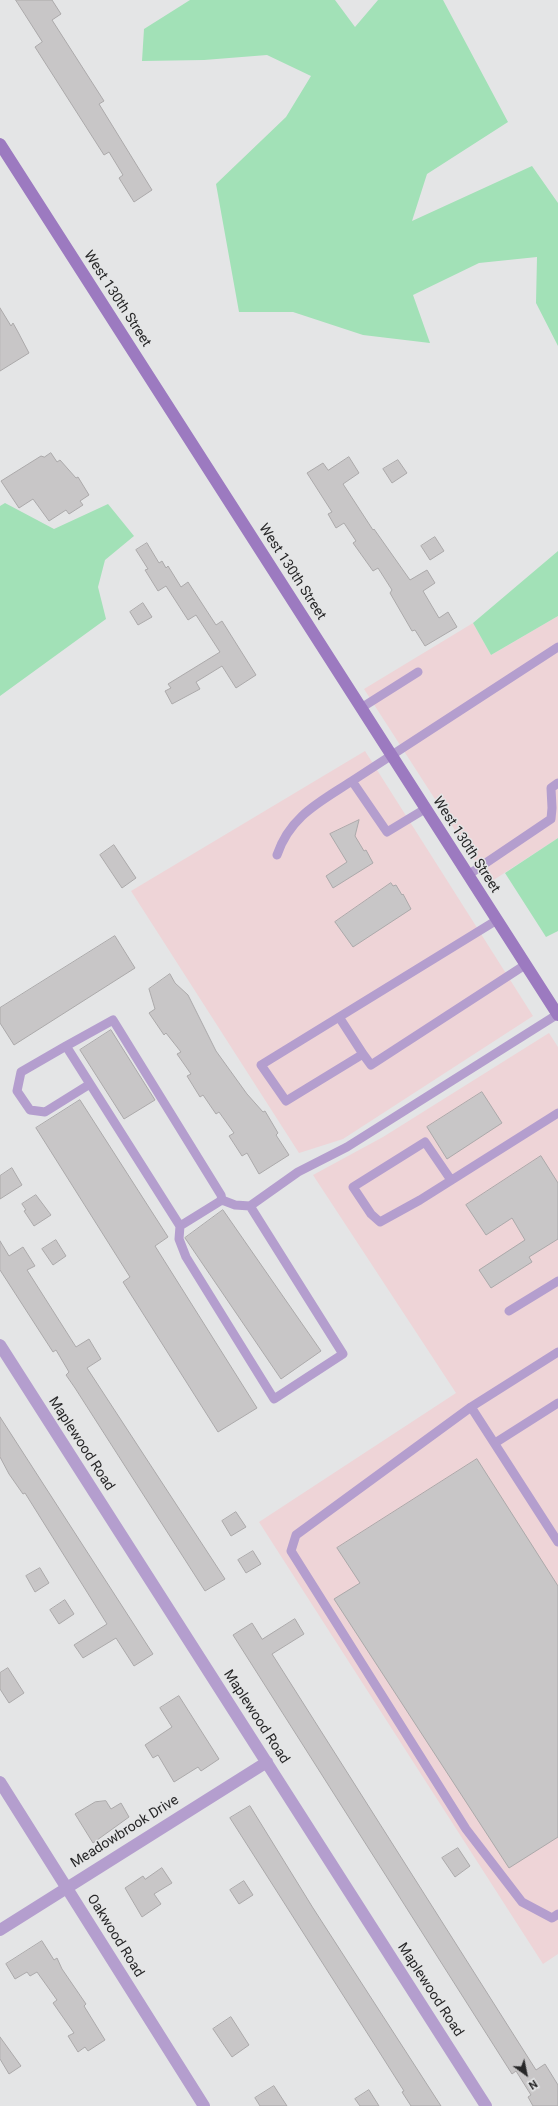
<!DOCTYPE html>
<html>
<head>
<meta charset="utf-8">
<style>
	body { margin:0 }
	#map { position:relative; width:558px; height:2106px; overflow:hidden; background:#e4e5e6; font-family:Roboto,sans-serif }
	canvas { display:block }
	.north { position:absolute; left:506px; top:2054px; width:40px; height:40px; -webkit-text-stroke:3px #e4e5e6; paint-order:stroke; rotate:147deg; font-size:11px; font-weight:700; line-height:16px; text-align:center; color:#272728 }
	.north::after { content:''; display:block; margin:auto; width:14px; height:18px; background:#272728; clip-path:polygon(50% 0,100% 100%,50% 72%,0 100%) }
</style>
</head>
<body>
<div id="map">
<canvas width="558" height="2106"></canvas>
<div class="north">N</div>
</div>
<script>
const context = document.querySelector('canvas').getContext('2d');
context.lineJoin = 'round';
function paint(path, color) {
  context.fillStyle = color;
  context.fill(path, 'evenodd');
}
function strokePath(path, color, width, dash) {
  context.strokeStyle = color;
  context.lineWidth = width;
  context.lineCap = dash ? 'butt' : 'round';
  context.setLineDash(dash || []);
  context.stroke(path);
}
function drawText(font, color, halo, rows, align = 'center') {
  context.font = font + ' Roboto,sans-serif';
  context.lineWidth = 3;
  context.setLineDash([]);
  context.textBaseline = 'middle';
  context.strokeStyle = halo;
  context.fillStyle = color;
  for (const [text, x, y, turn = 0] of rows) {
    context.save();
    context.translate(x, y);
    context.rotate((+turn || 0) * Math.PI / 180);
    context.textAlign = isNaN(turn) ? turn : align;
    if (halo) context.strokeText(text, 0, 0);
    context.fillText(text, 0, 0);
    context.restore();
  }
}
const commercial = new Path2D(`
	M558,616V838L489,883L364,689L473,623L491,655Z
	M365,751L533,1016L343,1139L299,1153L131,891Z
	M549,1033L558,1047V1954L543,1964L259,1522L456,1393L313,1175L383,1137Z`);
const green = new Path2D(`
	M190,0H335L355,27L378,0H443L508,122L427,174L412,221L532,166L558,203V346L536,303L537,257L479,263L413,295L430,343L363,335L293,312H239L216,184L286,117L311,76L267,55L204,60L142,61L144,29Z
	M5,503L54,529L108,504L134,536L105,560L98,587L106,619L0,696V506Z
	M558,551V616L491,655L473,623Z
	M558,838V931L546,937L505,873Z`);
const building = new Path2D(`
	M16,0H52L61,14L52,20L104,101L99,104L152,190L134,202L119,178L123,175L109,152L104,155L35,47L42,42Z
	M0,308L11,326L13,323L18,332L29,353L0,371Z
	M51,453L57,462L60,460L76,478L78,477L89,495L80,501L83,505L69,514L66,510L49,521L33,499L19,508L1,481L41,456L44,457Z
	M349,457L359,473L343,484L373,530L374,529L410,580L427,570L435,583L423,591L439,618L448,612L457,627L425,646L415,630L412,631L390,593L392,590L378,568L373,571L353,543L356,541L344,523L336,528L328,514L332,512L307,473L323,463L328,470Z
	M398,460L407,473L392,483L383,469Z
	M435,537L444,551L430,560L421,546Z
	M147,543L159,563L162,561L166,568L168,566L181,587L188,582L216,625L222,621L256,675L236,688L222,666L196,682L200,689L172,704L165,691L171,688L168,684L220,652L196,615L188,620L166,586L158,591L145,570L148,569L136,550Z
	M143,603L152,617L138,625L130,612Z
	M359,820L355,836L364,851L366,850L373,863L333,888L326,876L347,862L330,834Z
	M114,845L136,878L122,888L100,855Z
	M391,883L393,886L396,885L402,895L403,894L411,909L353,947L335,922Z
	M115,936L135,968L14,1045L0,1023V1008Z
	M170,974L175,983L188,995L216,1051L247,1094L263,1112L265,1111L278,1133L276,1135L289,1155L259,1174L247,1153L242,1156L229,1136L234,1133L219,1112L216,1114L203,1095L200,1097L187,1076L191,1074L177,1054L181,1052L166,1033L164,1035L149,1013L155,1009L149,989Z
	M111,1030L155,1100L124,1119L80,1050Z
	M482,1092L502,1123L447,1159L427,1127Z
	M80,1100L168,1237L155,1246L257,1408L218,1432L123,1282L130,1277L36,1128Z
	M541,1156L558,1183V1239L529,1257L532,1262L491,1288L479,1270L525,1240L512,1218L486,1235L466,1205Z
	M12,1168L22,1185L0,1199V1176Z
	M36,1195L51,1215L34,1226L24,1211L26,1210L22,1204Z
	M223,1210L321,1351L281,1379L185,1238Z
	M56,1240L66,1256L53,1265L42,1249Z
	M0,1241L9,1256L23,1247L35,1266L27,1270L76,1347L89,1339L101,1359L87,1368L225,1579L205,1591L75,1388L66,1375L69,1372L56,1350L53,1352L0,1270Z
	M0,1417L153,1654L134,1666L116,1638L83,1658L74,1645L107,1624L25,1493L23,1494L9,1474L0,1457Z
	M477,1459L558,1586V1837L509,1868L334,1599L360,1583L337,1548Z
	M236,1512L246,1527L231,1536L222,1521Z
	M253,1551L261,1564L246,1573L238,1560Z
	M40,1568L49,1583L35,1592L26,1576Z
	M65,1600L74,1614L59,1624L50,1610Z
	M295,1619L304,1634L272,1654L536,2070L545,2064L558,2085V2106H533L528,2097L531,2095L516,2071L512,2074L233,1635L252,1623L262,1639Z
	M8,1668L24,1693L9,1703L0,1689V1673Z
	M179,1696L219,1759L201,1771L198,1767L174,1782L158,1755L153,1758L145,1745L172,1727L160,1708Z
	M106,1801L111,1809L121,1803L129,1817L93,1843L75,1814L95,1802Z
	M250,1806L313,1908L441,2106H411L402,2092L404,2091L378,2050L230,1818Z
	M458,1848L470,1866L455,1877L442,1858Z
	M162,1868L172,1883L154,1894L161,1904L142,1917L125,1888L143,1876L145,1879Z
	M244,1881L253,1895L239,1904L230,1890Z
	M42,1941L54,1960L57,1958L62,1969L86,2004L84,2006L105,2040L88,2051L85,2047L78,2052L68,2036L74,2033L53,2003L57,2000L37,1972L30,1976L27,1972L15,1979L6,1964Z
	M231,2017L249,2045L232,2057L213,2029Z
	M0,2037L21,2066L9,2074L0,2059Z
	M274,2086L287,2106H260L255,2098Z
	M369,2090L379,2106H360L355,2099Z`);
const service = new Path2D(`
	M361,708L418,672
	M425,809L387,832L352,781L558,647
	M277,855C290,816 320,802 352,781
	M468,875L551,819L552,808L551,788L558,783
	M339,1017L363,1054L286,1101L261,1065L497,920
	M66,1046L21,1072L17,1091L30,1110L45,1112L90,1084
	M363,1054L371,1065L525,965
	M451,1180L425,1142L353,1187L371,1214L380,1222L420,1200L558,1113
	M250,1206L235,1205L222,1200L221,1195L113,1020L66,1046L180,1226L179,1239L186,1257L274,1399L343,1354L250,1206L298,1172L347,1147L558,1014
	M180,1226L222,1200
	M509,1311L558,1281
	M558,1352L471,1407L558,1542
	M471,1407L296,1535L291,1551L466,1829L522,1902L552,1918L558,1914
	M495,1443L558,1403`);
const minor = new Path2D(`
	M0,1345L486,2106
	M0,1782L204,2106
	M0,1930L267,1762`);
const secondary = new Path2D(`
	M0,144L558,1015`);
const streetNames = [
	["West 130th Street",117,299,57],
	["West 130th Street",292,572,57],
	["West 130th Street",466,845,57],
	["Maplewood Road",81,1444,57],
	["Maplewood Road",256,1717,57],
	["Meadowbrook Drive",125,1832,-32],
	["Oakwood Road",115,1936,58],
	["Maplewood Road",430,1990,57]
];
paint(commercial, '#eed4d7');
paint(green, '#a2e1b7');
paint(building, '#c8c6c7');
strokePath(building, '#aba9aa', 1);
strokePath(service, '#b49ece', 9);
strokePath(minor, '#b49ece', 12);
strokePath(secondary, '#9c7ac0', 12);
drawText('14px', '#272728', '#e4e5e6', streetNames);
</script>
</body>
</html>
